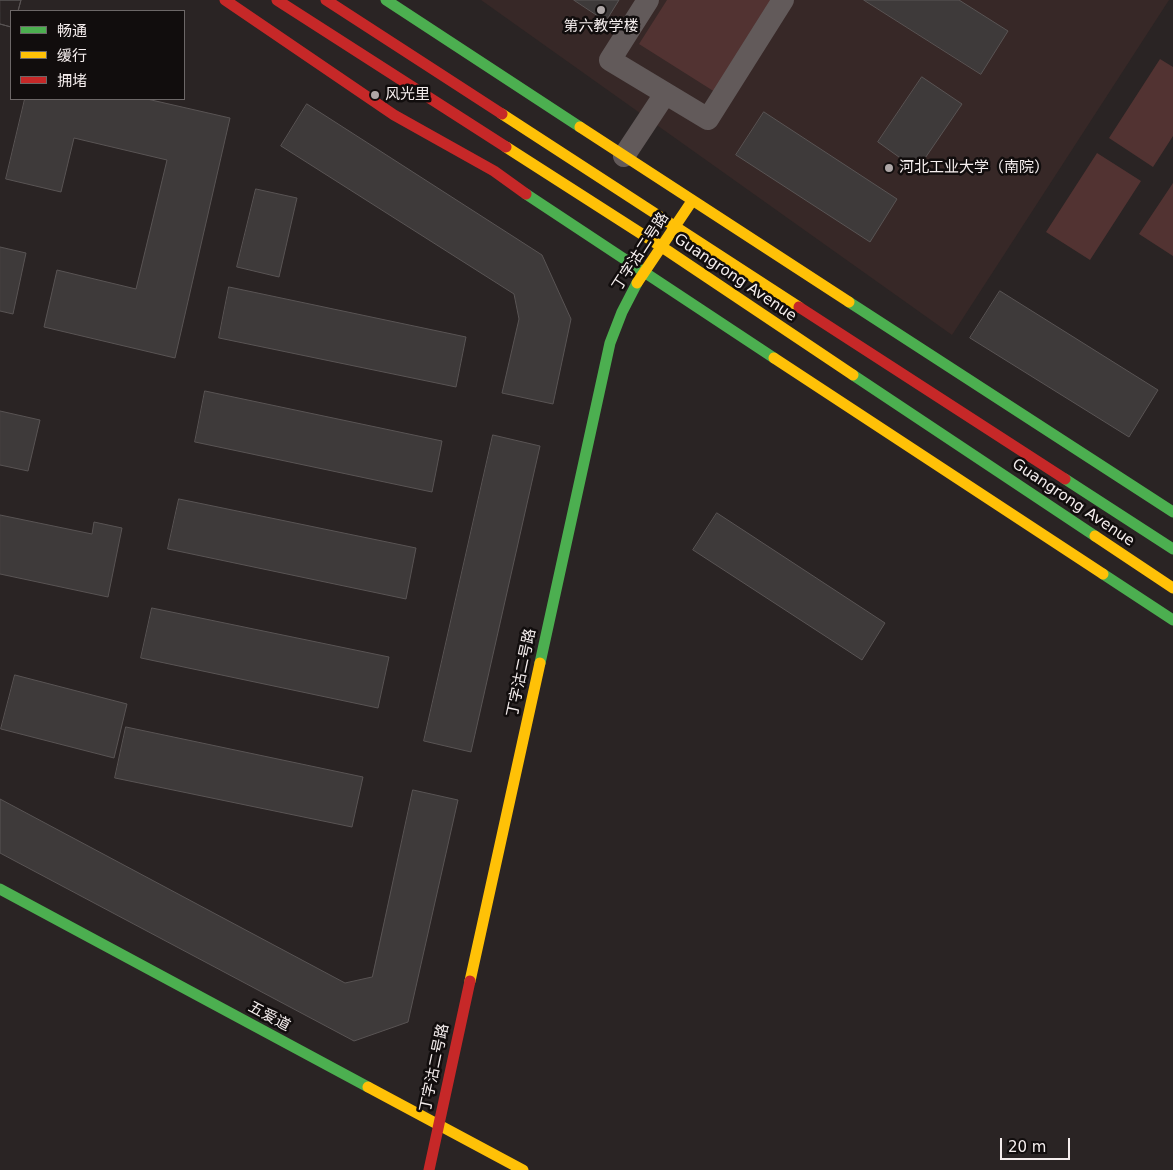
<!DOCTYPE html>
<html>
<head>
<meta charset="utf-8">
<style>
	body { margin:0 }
	#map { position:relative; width:1173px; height:1170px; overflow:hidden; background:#2a2424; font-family:"DejaVu Sans","Noto Sans SC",sans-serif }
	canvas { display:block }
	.legend { position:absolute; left:10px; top:10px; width:175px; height:90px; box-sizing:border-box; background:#110d0d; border:1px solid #6c6767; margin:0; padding:6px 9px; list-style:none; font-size:15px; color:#f5eeee }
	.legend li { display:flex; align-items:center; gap:10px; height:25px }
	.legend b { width:25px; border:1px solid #6c6767 }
	.scale { position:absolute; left:1000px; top:1138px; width:70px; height:22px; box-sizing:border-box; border:2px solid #f5eeee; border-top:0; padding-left:6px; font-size:15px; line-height:18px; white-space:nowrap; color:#f5eeee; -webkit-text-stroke:4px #110d0d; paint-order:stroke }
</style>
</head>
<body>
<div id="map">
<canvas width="1173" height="1170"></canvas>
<ul class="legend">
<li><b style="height:6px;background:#4caf50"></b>畅通</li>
<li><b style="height:6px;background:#ffc107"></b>缓行</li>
<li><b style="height:6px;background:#c62828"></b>拥堵</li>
</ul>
<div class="scale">20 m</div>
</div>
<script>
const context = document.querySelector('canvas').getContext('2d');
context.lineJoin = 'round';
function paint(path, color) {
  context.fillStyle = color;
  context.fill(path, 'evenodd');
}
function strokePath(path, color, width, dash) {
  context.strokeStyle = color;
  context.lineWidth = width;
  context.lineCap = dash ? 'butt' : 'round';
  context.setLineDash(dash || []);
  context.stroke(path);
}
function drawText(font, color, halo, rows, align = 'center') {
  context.font = font + ' "DejaVu Sans","Noto Sans SC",sans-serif';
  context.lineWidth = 5;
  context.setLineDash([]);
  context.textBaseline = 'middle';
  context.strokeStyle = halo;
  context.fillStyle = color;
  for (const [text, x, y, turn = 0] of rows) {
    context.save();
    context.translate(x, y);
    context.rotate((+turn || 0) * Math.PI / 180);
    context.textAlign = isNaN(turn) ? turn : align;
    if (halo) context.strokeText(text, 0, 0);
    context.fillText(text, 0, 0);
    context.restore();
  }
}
const built = new Path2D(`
	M481,0H1169L952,335Z`);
const green = new Path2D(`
	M667,0H773L715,92L639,44Z
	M1160,59L1173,67V136L1153,167L1109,138Z
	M1097,153L1141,181L1090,260L1046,232Z
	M1173,183V256L1139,234Z`);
const building = new Path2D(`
	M0,0H21L18,11H11V27L0,24Z
	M0,0H21L18,11H11V27L0,24Z
	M574,0H619L606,21Z
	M864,0H959L1008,31L981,74Z
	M922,77L962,104L917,170L878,142Z
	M25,99H147L230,118L175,358L44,327L57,270L136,289L167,160L74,138L61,192L6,179Z
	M307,104L542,255L571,319L553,404L502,393L519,319L514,294L281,146Z
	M764,112L897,199L870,242L736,155Z
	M256,189L297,198L279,277L237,267Z
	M0,247L26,253L13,314L0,311Z
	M229,287L466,337L456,387L219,338Z
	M1000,291L1158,390L1129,437L970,338Z
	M205,391L442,441L432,492L195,442Z
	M0,411L40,420L28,471L0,465Z
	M493,435L540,446L471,752L424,741Z
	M179,499L416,548L406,599L168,549Z
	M717,513L885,623L862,660L693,550Z
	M0,515L92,534L94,522L122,528L108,597L0,574Z
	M152,608L389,657L378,708L141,658Z
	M15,675L127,704L114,758L1,729Z
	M126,727L363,777L352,827L115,778Z
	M413,790L458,800L408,1022L354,1041L0,853V799L345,983L372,977Z`);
const street = new Path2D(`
	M648,0L610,60L708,119L783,0
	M624,156L665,94`);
const fast = new Path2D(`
	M386,0L580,127
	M526,194L774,358
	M849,302L1173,512
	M853,375L1095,536
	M1065,479L1173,549
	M1103,574L1173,620
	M540,663L610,343L622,312L637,283
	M0,889L368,1087`);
const slow = new Path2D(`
	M502,114L799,307
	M580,127L849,302
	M506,147L662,247L853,375
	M637,283L692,201
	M774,358L1103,574
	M1095,536L1173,588
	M470,981L540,663
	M368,1087L523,1170`);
const jam = new Path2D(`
	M225,0L394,115L494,171L526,194
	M277,0L506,147
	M326,0L502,114
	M799,307L1065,479
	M429,1170L470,981`);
const markers = [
	[601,10,5,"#aea7a7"],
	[375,95,5,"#aea7a7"],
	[889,168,5,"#aea7a7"]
];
const poiNames = [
	["第六教学楼",601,27,"center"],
	["风光里",385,95],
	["河北工业大学（南院）",899,168]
];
const streetNames = [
	["丁字沽二号路",641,252,-57],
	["Guangrong Avenue",735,278,34],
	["Guangrong Avenue",1073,503,34],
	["丁字沽二号路",522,673,-78],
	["五爱道",269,1017,28],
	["丁字沽二号路",435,1068,-78]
];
paint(built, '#372827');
paint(green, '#523332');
paint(building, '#3e3a3a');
strokePath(building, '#595454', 1);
strokePath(street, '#625a5a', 22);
strokePath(fast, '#4caf50', 11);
strokePath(slow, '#ffc107', 11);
strokePath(jam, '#c62828', 11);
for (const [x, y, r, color] of markers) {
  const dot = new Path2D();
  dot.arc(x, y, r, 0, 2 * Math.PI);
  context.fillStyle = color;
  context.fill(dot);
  strokePath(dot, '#110d0d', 2);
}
drawText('15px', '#f5eeee', '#110d0d', poiNames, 'left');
drawText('15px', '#f5eeee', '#110d0d', streetNames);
</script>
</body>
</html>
